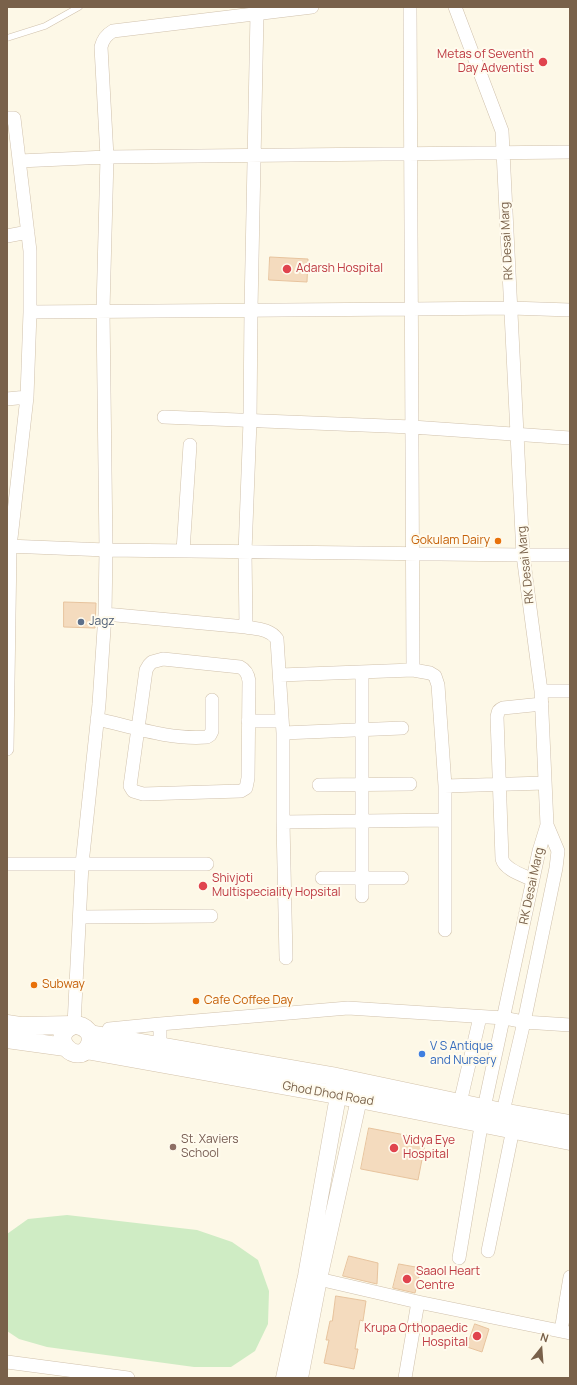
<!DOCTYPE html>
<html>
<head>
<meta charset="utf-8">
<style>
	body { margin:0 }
	#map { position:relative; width:577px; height:1385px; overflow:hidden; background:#fdf8e7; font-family:Manrope,sans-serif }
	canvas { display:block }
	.frame { position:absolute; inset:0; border:8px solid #79614a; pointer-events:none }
	.north { position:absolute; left:521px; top:1329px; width:40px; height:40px; -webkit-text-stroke:3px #fffbee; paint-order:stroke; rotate:17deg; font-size:11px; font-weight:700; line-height:16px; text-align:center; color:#79614a }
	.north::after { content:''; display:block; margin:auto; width:14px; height:18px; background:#79614a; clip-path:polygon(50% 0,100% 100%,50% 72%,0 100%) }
</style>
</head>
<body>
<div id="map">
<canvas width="577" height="1385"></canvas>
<div class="frame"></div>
<div class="north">N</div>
</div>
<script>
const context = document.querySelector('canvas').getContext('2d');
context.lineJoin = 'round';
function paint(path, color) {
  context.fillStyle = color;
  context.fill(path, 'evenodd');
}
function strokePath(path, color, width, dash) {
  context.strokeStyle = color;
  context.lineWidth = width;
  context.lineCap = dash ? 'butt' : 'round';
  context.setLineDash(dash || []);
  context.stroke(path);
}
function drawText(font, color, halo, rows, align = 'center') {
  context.font = font + ' Manrope,sans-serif';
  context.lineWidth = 4;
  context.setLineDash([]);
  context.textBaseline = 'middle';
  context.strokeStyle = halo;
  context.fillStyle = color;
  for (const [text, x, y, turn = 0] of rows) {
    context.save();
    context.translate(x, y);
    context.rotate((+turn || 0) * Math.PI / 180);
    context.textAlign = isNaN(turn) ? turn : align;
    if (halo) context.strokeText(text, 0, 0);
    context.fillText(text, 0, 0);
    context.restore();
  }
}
const green = new Path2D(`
	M67,1215L197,1230L232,1242L258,1260L269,1291L268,1324L255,1351L231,1367H194L47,1347L19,1339L7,1331V1234L28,1219Z`);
const building = new Path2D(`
	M270,257L308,259L307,282L269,280Z
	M64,602L96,603L95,628L64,627Z
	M369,1128L426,1139L418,1180L361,1169Z
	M349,1256L378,1263L377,1284L343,1276Z
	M399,1264L421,1268L415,1293L393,1288Z
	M336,1296L366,1301L363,1321L360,1320L355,1349H358L354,1369L324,1363L329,1340H326L330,1321H332Z
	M475,1324L489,1329L482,1352L467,1347Z`);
const service = new Path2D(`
	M7,38L45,26L79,7`);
const minor = new Path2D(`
	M410,7L413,670
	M455,7L502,131L523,555L541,691L547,825L539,851L484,1108L459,1258
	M7,118H14L30,251V312L27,397L10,547L7,749
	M19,161L107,157L570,152
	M7,236L28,232
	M30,312L411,309L511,308L570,310
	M7,399L27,397
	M164,417L412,427L570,438
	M7,546L106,550L523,555H570
	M183,551L190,445
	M105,614L246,627C258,629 270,629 277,639L283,733V822L286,958
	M246,627L245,552L250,421L251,309L257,14
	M163,659L240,667C246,670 248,674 249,681L248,778L246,788L241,791L143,794L133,791L130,786L131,779L146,670L149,665L152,662Z
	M362,672V896
	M280,675L413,670L430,673L435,676L438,685L445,786V930
	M541,691H570
	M97,719C133,727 170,740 207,737L210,735L212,731V700
	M248,721H282
	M283,733L402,728
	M319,785L410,784
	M445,786L545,783
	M283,822L445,820
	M7,864H207
	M322,878H402
	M533,880C523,875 505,870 502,859L497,717C498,712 498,710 503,708L542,704
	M80,917L211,916
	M74,1025L82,864L99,704L105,614L106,550L103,310L107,157L101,47C103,39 106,35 113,31L312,7
	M106,1037L109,1029L160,1024
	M160,1046V1024L348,1008L504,1018L524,1022L570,1025
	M460,1103L480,1017
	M501,1120L524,1022L556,868L558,851L547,825
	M488,1251L513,1129
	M310,1277L418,1302L570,1333
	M561,1331L570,1277
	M7,1362L128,1378
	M405,1378L418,1302`);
const tertiary = new Path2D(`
	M284,1378L306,1276L338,1096L334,1091V1085
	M300,1378L319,1279L359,1099L363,1095L365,1090`);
const secondary = new Path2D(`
	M7,1024L20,1026L74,1025C85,1025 95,1034 89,1046C78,1068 45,1036 74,1025
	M90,1034L332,1076L502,1112L570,1124
	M7,1039L65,1047
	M86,1050L359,1099L570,1141`);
const markers = [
	[543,62,5,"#e0444e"],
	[287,269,5,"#e0444e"],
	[498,541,4,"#e8710a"],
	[81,622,4,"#5c6f8a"],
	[203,886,5,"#e0444e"],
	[34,985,4,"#e8710a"],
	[196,1001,4,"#e8710a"],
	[422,1054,4,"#3f7fe0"],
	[173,1147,4,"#8d6e63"],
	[394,1148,5,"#e0444e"],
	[407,1279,5,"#e0444e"],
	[477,1336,5,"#e0444e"]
];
const healthNames = [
	["Metas of Seventh",534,55,"right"],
	["Day Adventist",534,69,"right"],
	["Adarsh Hospital",296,269],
	["Shivjoti",212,879],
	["Multispeciality Hopsital",212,893],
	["Vidya Eye",403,1141],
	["Hospital",403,1155],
	["Saaol Heart",416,1272],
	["Centre",416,1286],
	["Krupa Orthopaedic",468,1329,"right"],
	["Hospital",468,1343,"right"]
];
const streetNames = [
	["RK Desai Marg",507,241,-93],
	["RK Desai Marg",526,565,-96],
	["RK Desai Marg",532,886,-78],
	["Ghod Dhod Road",328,1094,10]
];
const foodNames = [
	["Gokulam Dairy",490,541,"right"],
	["Subway",42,985],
	["Cafe Coffee Day",204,1001]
];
const serviceNames = [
	["Jagz",89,622]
];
const shopNames = [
	["V S Antique",430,1047],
	["and Nursery",430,1061]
];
const educationNames = [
	["St. Xaviers",181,1140],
	["School",181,1154]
];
paint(green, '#cfecc4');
paint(building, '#f4dbbe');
strokePath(building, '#e7c39d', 1);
strokePath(service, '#d0c1ac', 7);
strokePath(minor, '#d0c1ac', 14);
strokePath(tertiary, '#d0c1ac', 17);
strokePath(secondary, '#d3c2aa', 19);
strokePath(service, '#fff', 6);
strokePath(minor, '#fff', 13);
strokePath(tertiary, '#fff', 16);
strokePath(secondary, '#fff', 18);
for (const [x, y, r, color] of markers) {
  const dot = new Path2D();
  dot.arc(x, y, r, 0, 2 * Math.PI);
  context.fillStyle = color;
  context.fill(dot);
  strokePath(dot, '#fffbee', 1.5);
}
drawText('12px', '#be3a42', '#fffbee', healthNames, 'left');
drawText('12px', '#79614a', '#fffbee', streetNames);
drawText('12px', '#c56008', '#fffbee', foodNames, 'left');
drawText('12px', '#4e5e75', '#fffbee', serviceNames, 'left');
drawText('12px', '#366cbe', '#fffbee', shopNames, 'left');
drawText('12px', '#785e54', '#fffbee', educationNames, 'left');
</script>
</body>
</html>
